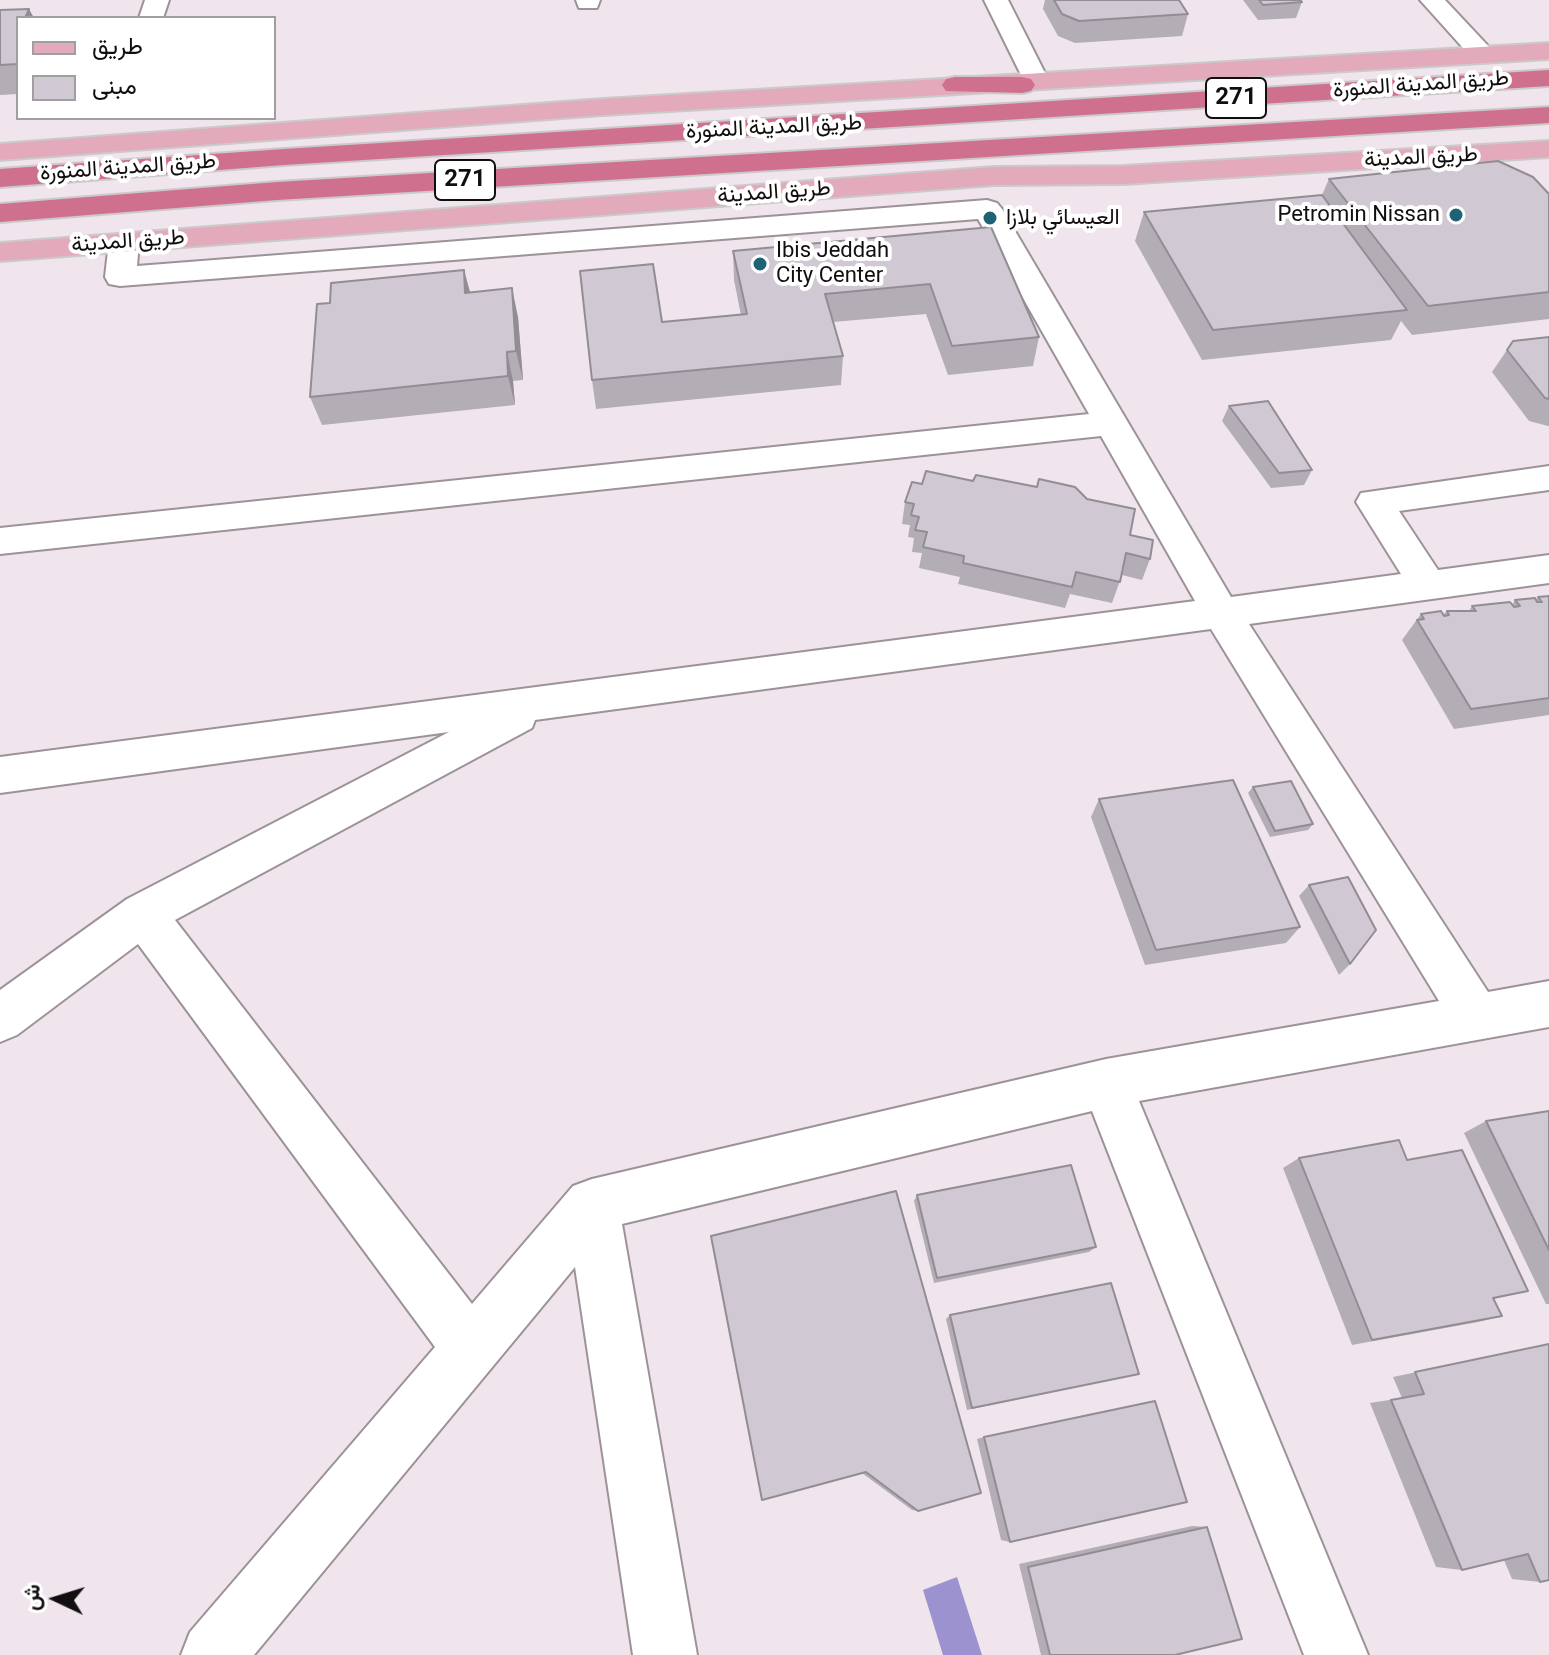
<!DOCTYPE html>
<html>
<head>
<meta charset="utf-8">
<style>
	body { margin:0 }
	#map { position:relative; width:1549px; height:1655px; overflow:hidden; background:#f1e5ed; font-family:Roboto,Vazirmatn,sans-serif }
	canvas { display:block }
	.legend { position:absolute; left:16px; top:16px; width:260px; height:104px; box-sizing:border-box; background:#fff; border:2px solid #a09f9f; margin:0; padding:10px 14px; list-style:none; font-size:24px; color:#110e10 }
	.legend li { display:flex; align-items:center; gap:16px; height:40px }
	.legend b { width:40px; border:2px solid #a09f9f }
	.north { position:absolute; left:16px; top:1559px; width:80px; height:80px; -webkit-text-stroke:6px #fff; paint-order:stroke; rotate:274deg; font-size:22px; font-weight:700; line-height:32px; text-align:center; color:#110e10 }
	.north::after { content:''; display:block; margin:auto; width:28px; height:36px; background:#110e10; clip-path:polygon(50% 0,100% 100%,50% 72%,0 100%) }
</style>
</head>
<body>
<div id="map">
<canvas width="1549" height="1655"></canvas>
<ul class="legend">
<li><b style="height:10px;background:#e2aabb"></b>طريق</li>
<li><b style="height:22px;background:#d0c9d3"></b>مبنى</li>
</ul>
<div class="north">ش</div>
</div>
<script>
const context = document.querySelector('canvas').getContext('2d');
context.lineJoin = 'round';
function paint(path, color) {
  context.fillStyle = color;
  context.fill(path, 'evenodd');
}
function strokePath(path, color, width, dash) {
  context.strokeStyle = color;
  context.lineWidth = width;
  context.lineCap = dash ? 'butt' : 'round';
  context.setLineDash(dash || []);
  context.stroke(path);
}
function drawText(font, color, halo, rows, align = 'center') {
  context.font = font + ' Roboto,Vazirmatn,sans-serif';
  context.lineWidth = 8;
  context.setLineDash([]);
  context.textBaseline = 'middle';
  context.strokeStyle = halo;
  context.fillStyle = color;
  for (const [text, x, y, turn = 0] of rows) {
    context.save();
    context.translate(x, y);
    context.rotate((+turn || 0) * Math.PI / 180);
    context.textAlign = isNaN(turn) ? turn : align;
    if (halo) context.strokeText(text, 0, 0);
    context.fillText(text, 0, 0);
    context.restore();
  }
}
const water = new Path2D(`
	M957,1577L982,1655H943L923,1590Z`);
const minor = new Path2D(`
	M145,0H169L163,18H139Z
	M576,0H600L597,8H579Z
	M984,0H1008L1048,79L1044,85H1026Z
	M1420,0H1445L1491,49L1495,54L1491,59H1473Z
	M987,200L997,203L1002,209L1231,597L1401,574L1356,502L1361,493L1549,466V490L1399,511L1438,570L1549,555V583L1249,624L1488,992L1549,981V1027L1139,1101L1368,1655H1304L1092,1111L622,1224L697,1655H633L575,1267L254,1655H181L190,1632L435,1347L138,944L17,1035L0,1042V990L127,899L449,732L0,793V757L1195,601L1101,436L0,554V528L1089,414L978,219L120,286L109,284L105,277L109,242L113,236L124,233L135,236L139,242L137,266ZM1211,629L1439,1001L1106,1059L592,1179L573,1186L472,1304L175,920L532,728L535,720Z`);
const major = new Path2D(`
	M1549,43V59L603,115L0,160V144L603,99Z
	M1549,141V157L1124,184L994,185L0,261V243L994,167L1124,166Z`);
const highway = new Path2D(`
	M1549,70V86L284,165L0,187V169L284,149Z
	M955,77H1022L1031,79L1035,85L1031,91L1022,93L946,91L942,85L946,79Z
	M1549,107V123L277,200L0,222V204L277,182Z`);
const wall = new Path2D(`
	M1045,0H1179L1188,14L1182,36L1075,43L1058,36L1043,9Z
	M1243,0H1300L1302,2L1296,18L1258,20Z
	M0,10L18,18V94L0,95Z
	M1329,179L1549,194V319L1412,335L1401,321L1391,340L1202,360L1135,241L1144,212L1322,195Z
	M991,227L1039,337L1033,366L948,375L926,314L833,322L843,356L841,385L596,409L592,380L662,322L741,315L734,280L733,251Z
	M470,292L518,317L523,380L513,381L515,405L322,425L310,397Z
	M1549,337V426H1548L1529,421L1492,372L1513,341Z
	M1229,406L1312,470L1304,485L1271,488L1222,421Z
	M973,481L1087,499L1130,535L1150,559L1142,580L1122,575L1112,603L1070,594L1065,608L958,584L960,577L919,568L922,553L912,552L914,538L908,537L910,525L902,524L905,502L922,484Z
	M1549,596V715L1454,729L1402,640L1421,614L1443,615L1447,611H1469L1472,606L1512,605L1515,600H1536L1538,597Z
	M1253,787L1313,824L1308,830L1270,837L1248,793Z
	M1099,799L1300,927L1286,943L1145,965L1091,817Z
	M1309,885L1350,964L1339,975L1299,896Z
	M1549,1111V1304H1546L1464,1133L1486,1121Z
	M1299,1158L1407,1160L1528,1291L1494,1299L1502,1316L1478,1322L1352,1345L1283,1168Z
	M896,1191L918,1511L912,1510L862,1473Z
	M917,1195L1096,1247L1089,1252L934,1283L914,1201Z
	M950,1315L1139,1374L967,1410L946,1319Z
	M1549,1344L1540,1582L1512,1579L1504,1560L1462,1570L1436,1567L1370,1403L1402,1398L1393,1377Z
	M984,1437L1010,1542L1001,1540L977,1439Z
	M1192,1526L1207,1527L1175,1655H1041L1019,1564Z`);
const shadedWall = new Path2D(`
	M29,9L34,18H25Z
	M464,270L472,299L465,293Z
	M512,288L518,317L523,380L516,351Z
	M507,352L513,381L515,405L508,376Z`);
const building = new Path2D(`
	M1054,0H1179L1188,14L1079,21L1062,14Z
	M1259,0H1300L1302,2L1263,5Z
	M29,9L25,18H18V64L0,65V10Z
	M1498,161L1533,177L1549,194V292L1428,306L1329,179Z
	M1322,195L1407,310L1213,330L1144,212Z
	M991,227L1039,337L952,346L930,284L825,294L843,356L592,380L580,271L653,264L662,322L747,314L733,251Z
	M464,270L465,293L512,288L516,351L507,352L508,376L310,397L317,304L330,303L331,283Z
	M1549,337V399L1545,398L1507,350L1513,341Z
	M1268,401L1312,470L1279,473L1229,406Z
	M926,471L973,481L976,475L1037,487L1039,479L1075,487L1087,499L1135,509L1130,535L1153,540L1150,559L1126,553L1120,582L1076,572L1072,587L963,563L964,556L923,547L927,532L915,530L919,517L911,515L914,504L905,502L912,482L922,484Z
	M1549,596V698L1471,709L1417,620L1424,619L1421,614L1441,611L1444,616L1449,615L1447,611H1476L1472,606L1510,602L1514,607L1520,606L1515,600L1535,598L1537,602H1542L1538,597Z
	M1233,780L1300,927L1156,950L1099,799Z
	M1291,781L1313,824L1275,831L1253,787Z
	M1348,877L1376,930L1350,964L1309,885Z
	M1549,1111V1250L1486,1121Z
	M1399,1140L1407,1160L1462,1150L1528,1291L1493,1298L1502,1316L1372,1340L1299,1158Z
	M1071,1165L1096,1247L937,1278L917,1195Z
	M896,1191L981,1493L918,1511L866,1472L762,1500L711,1236Z
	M1111,1283L1139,1374L972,1408L950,1315Z
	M1549,1344V1580L1540,1582L1528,1554L1462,1570L1391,1400L1424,1394L1415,1372Z
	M1155,1401L1187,1502L1010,1542L984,1437Z
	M1207,1527L1242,1639L1175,1655H1050L1028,1567Z`);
const markers = [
	[1456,215,8,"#1f6175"],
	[990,218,8,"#1f6175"],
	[760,264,8,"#1f6175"]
];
const farStreetnames = [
	["طريق المدينة المنورة",1421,85,-4],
	["طريق المدينة المنورة",774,128,-3],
	["طريق المدينة",1421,158,-3],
	["طريق المدينة المنورة",128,168,-4],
	["طريق المدينة",774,193,-4],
	["طريق المدينة",128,242,-4]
];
const farPoinames = [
	["Petromin Nissan",1440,215,"right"],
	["العيسائي بلازا",1006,218],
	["Ibis Jeddah",776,251],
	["City Center",776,276]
];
const shields = [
	[1236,98,60],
	[465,180,60]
];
const shieldNames = [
	["271",1236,98],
	["271",465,180]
];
paint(water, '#9c92cf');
strokePath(minor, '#9c9298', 4);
strokePath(major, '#cbcaca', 4);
strokePath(highway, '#cbcaca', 4);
paint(minor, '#fff');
paint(major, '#e2aabb');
paint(highway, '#cf718e');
paint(wall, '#b3adb5');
paint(shadedWall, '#928d94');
paint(building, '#d0c9d3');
strokePath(building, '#928d94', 2);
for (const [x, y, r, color] of markers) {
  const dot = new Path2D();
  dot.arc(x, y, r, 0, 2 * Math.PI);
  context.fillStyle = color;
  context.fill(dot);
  strokePath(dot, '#fff', 3);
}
drawText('22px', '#110e10', '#fff', farStreetnames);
drawText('22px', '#110e10', '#fff', farPoinames, 'left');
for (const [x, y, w] of shields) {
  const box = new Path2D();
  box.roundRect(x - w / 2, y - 20, w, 40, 6);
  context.fillStyle = '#fff';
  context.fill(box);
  strokePath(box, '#110e10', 2);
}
drawText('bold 24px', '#110e10', null, shieldNames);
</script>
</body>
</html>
